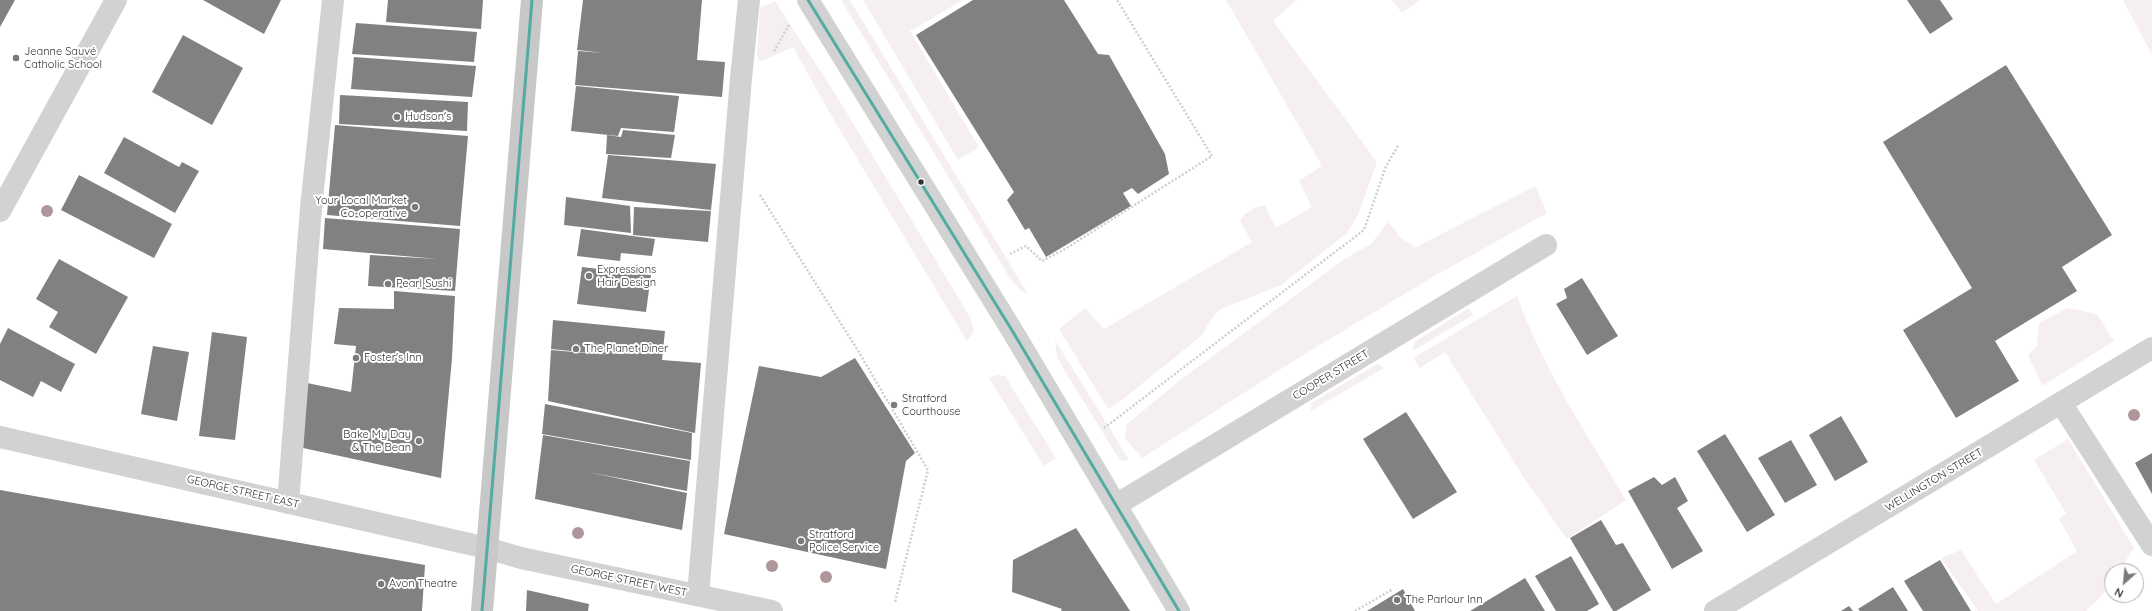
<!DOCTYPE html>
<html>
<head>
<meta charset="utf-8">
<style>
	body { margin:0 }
	#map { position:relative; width:2152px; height:611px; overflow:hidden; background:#fff; font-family:Quicksand,sans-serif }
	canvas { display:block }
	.north { position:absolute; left:2104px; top:563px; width:40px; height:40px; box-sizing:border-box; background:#fff; border:1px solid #adadad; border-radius:50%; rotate:207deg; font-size:11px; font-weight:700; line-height:16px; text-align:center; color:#333 }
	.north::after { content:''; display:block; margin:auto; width:14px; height:18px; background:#7a7a7a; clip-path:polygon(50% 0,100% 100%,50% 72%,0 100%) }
</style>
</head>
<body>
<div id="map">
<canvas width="2152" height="611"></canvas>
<div class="north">N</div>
</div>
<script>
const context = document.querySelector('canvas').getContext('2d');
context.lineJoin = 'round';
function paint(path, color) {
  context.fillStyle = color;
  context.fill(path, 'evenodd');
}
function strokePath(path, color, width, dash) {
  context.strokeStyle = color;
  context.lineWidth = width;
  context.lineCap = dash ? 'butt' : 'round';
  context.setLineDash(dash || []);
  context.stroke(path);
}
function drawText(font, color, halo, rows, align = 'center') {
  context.font = font + ' Quicksand,sans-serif';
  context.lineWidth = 4;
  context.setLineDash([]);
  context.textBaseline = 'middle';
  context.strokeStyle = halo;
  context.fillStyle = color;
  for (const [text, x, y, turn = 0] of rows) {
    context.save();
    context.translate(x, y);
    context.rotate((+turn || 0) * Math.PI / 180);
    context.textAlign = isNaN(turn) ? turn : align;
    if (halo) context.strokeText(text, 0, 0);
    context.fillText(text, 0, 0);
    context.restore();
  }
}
const green = new Path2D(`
	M841,0H850L1028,294L1022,291L1011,280Z
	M863,0H963L910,31L979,147L958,160Z
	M1226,0H1297L1273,21L1377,162L1358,215L1347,233L1281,285L1221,309L1215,314L1201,336L1117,404L1108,409L1059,329L1085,308L1104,329L1252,242L1240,221C1244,213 1256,205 1265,206L1276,228L1312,207L1299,181L1322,166Z
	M1392,0H1420L1402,13Z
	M2123,0H2152V55Z
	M775,1L839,100L970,317L974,331L967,341L829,112L793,47L762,61L759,60L757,55L760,8Z
	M1535,186L1547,213L1431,278L1300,357L1142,458L1125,438L1126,425L1179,381L1346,258L1371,244L1388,222L1401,238L1416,247Z
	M1517,296C1543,369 1587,434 1626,500L1567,539L1524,478L1445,352L1420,368L1413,358Z
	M1469,308L1473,315L1413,351L1414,342Z
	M2068,308L2097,314L2114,341L2042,386L2028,355L2037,346L2039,323Z
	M1055,340L1128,458L1127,461L1120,460L1114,451L1063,368L1057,357Z
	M1377,364L1384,368L1311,411V403Z
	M997,375L1005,376L1056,458L1044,466L989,378Z
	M2068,439L2134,548L2119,571H2112C2112,589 2098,600 2086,611H1978L1941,558L1961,550L1996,604L2077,551L2059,519L2066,513L2034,460Z`);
const building = new Path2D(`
	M0,0H15L0,27Z
	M203,0H281L264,34Z
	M388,0H483L481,29L386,22Z
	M583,0H702L697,60L725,62L722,97L575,85L578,51L604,53L577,50Z
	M973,0H1064L1098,54L1109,55L1165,154L1169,174L1138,194L1132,188L1123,193L1131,206L1046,257L1029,228L1025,230L1007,200L1014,192L916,35Z
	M1907,0H1940L1953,19L1930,34Z
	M356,23L477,32L474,62L352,54Z
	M183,35L243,68L212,125L152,92Z
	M354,57L476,66L472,97L351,89Z
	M2006,65L2112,235L2062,267L2077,291L1995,341L2019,381L1956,418L1903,330L1972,288L1883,142Z
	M576,86L679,96L674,132L621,128L618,136L571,131Z
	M340,95L468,102L467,131L339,124Z
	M335,125L468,136L460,226L327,215Z
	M623,130L675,135L671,158L606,154L607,135L621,137Z
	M124,137L179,167L182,162L199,171L175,213L104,173Z
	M608,155L716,164L711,210L602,198Z
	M79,175L172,224L154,258L61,210Z
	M566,197L630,206L631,233L564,225Z
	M634,207L711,211L708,242L633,235Z
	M325,218L460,229L455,291L368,286L370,255L438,259L323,249Z
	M581,229L655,239L652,256L621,253L620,261L577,256Z
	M59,259L128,297L96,354L49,327L58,312L36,299Z
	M582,267L651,275L646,312L577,304Z
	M1582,278L1618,336L1587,355L1556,304L1567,298L1564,289Z
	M394,291L455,296L452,358L441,478L303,448L307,383L351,392L356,346L334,344L339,308L394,309Z
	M553,320L665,331L662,360L701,363L695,433L548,401L551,350L610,355L551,349Z
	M8,328L75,364L61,392L41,381L33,397L0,380V344Z
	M212,332L247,337L235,440L199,436Z
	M153,346L189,352L177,421L141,414Z
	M855,358L915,453L906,461L886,569L724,534L759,366L821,377Z
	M545,404L692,433L691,460L542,434Z
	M1406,412L1457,492L1413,519L1363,439Z
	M1841,416L1868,462L1835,481L1809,435Z
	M1725,434L1775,515L1747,532L1697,451Z
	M543,435L690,461L687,491L588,472L687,493L682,530L535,499Z
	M1791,440L1817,485L1785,503L1758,458Z
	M2152,453V494L2135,463Z
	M1654,477L1662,485L1675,477L1688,501L1677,508L1703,551L1672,569L1628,491Z
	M0,490L425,565L422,611H0Z
	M1601,520L1616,545L1623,543L1651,590L1616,611H1613L1570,538Z
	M1076,528L1130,611H1061L1062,609L1012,592L1013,560Z
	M1571,556L1599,604L1587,611H1556L1535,576Z
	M1940,560L1971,611H1923L1904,581Z
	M1525,578L1545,611H1470Z
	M1893,587L1908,611H1860L1858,609Z
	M1403,589L1415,611H1367Z
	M527,590L589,604L588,611H526Z
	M1849,606L1853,611H1841Z`);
const path = new Path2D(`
	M774,51L789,25
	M760,195L857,349L928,470L895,602
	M1010,254L1026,246L1042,261L1065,249L1212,156L1117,0
	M1104,428L1364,230L1386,166L1398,146
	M1355,611L1393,589`);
const minor = new Path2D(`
	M808,0L1013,332L1179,611
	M0,211L116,0
	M2061,403L2152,545
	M0,437L487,548L521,558L772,611
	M288,503L311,208L333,0
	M1116,505L1546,245
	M698,595L741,78L749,0
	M1715,611L2152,348`);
const major = new Path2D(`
	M482,611L532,0`);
const bus1 = new Path2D(`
	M808,0L1013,332L1179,611
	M482,611L532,0`);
const trees = [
	[47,211],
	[2134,415],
	[578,533],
	[772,566],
	[826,577]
];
const markers = [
	[16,58,4,"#7a7a7a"],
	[397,117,4,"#7a7a7a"],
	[921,182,3.5,"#333"],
	[415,207,4,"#7a7a7a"],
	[589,276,4,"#7a7a7a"],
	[388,284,4,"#7a7a7a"],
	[576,349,4,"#7a7a7a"],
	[356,358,4,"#7a7a7a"],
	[894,405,4,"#7a7a7a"],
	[419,441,4,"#7a7a7a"],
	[801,541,4,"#7a7a7a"],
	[381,584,4,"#7a7a7a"],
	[1397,600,4,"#7a7a7a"]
];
const poiNames = [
	["Jeanne Sauvé",24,52],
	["Catholic School",24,65],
	["Hudson's",405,117],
	["Your Local Market",407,201,"right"],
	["Co-operative",407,214,"right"],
	["Expressions",597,270],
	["Hair Design",597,283],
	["Pearl Sushi",396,284],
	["The Planet Diner",584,349],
	["Foster's Inn",364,358],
	["Stratford",902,399],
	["Courthouse",902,412],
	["Bake My Day",411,435,"right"],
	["& The Bean",411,448,"right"],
	["Stratford",809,535],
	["Police Service",809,548],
	["Avon Theatre",389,584],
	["The Parlour Inn",1405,600]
];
const streetNames = [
	["COOPER STREET",1331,375,-31],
	["WELLINGTON STREET",1934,480,-31],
	["GEORGE STREET EAST",243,492,13],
	["GEORGE STREET WEST",629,581,12]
];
paint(green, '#f6eff0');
paint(building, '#818181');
strokePath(path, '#cfcfcf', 2.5, [2, 2]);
strokePath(minor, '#d2d2d2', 22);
strokePath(major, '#c8c8c8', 22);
strokePath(bus1, '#52aca2', 3);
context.fillStyle = '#af969a';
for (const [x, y] of trees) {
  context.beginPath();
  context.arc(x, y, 6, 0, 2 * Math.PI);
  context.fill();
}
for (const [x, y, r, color] of markers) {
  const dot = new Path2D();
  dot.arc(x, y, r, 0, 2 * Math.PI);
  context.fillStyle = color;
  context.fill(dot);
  strokePath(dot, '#fff', 1.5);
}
drawText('11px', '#333', '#fff', poiNames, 'left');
drawText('11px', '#333', '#fff', streetNames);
</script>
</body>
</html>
